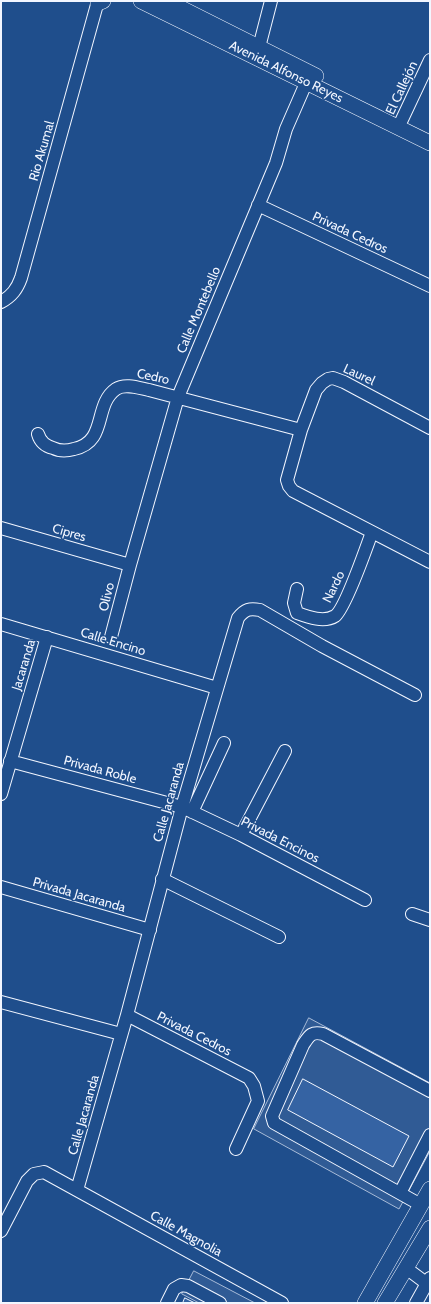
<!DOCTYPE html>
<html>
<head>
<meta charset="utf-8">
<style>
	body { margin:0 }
	#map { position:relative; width:431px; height:1304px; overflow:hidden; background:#1f4e8c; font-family:Cabin,sans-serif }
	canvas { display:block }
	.frame { position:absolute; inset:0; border:2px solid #f2f6ff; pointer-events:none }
</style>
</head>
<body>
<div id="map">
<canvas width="431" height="1304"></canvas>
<div class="frame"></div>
</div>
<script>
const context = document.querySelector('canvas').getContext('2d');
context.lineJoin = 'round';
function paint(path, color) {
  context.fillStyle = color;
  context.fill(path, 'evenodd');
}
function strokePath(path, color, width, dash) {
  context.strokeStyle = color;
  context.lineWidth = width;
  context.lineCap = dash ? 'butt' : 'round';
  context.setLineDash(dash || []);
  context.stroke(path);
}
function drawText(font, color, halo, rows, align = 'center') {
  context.font = font + ' Cabin,sans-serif';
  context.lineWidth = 3;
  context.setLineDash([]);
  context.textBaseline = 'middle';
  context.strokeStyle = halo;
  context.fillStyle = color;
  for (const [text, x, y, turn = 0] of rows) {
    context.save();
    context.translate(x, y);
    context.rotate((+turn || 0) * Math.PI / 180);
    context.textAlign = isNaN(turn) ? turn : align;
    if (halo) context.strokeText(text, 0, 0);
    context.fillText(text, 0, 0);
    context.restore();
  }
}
const parking = new Path2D(`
	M309,1018L430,1083V1151L399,1209L254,1129Z
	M194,1271L255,1303H199L182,1294Z`);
const building = new Path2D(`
	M303,1079L409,1136L393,1167L288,1110Z
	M185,1298L195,1303H183Z`);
const minor = new Path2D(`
	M257,55L271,1
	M398,128L430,60
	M258,205L430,286
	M1,302C12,296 17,289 21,278L98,1
	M430,428L344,382L333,378L328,379L322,383L316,390L301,430L287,480L289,486L293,491L430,562
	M38,434C40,441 45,446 53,448C59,451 67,451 74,449C108,442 93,405 116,389C125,383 139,388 149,390L301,430
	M1,528L130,565
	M297,589L294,603L297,613C308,617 324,623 335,616C345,609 367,546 372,532
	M1,624L217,688
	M111,637L130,565L178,397L276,163L286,129L310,74
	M10,761L182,807L241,835L365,900
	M1,794L47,637
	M192,812L224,743
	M241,835L285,751
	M162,879L279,937
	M1,887L150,930
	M412,914L430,920
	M1,1002L121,1034
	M127,1015L249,1078L254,1086L258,1101L236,1149
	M77,1190L127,1015L182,807L238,618C245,609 250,608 260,610L322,646L415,695
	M400,1193L430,1135
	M421,1205L274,1123L272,1116L303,1045C309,1036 311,1031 323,1034L430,1091
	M1,1231L27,1181L34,1174L44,1172L282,1303
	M406,1268L430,1286
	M167,1303L174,1289L181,1285L188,1286L220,1303
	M416,1303L430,1278`);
const major = new Path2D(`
	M141,1L430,143
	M167,1L316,76
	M98,3L103,1
	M365,1303L430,1189
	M385,1303L430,1228`);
const streetNames = [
	["Avenida Alfonso Reyes",286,72,26],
	["El Callejón",402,88,-65],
	["Rio Akumal",42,151,-74],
	["Privada Cedros",350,233,25],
	["Calle Montebello",199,310,-67],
	["Laurel",359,375,25],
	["Cedro",153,377,12],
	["Cipres",69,533,16],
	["Nardo",334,587,-64],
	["Olivo",107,597,-76],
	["Calle Encino",113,642,17],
	["Jacaranda",24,665,-73],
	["Privada Roble",100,770,15],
	["Calle Jacaranda",169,802,-74],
	["Privada Encinos",280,840,27],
	["Privada Jacaranda",79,895,16],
	["Privada Cedros",194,1034,27],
	["Calle Jacaranda",84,1115,-74],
	["Calle Magnolia",186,1234,29]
];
paint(parking, '#305b95');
strokePath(parking, '#a8bbd7', 1);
paint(building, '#3563a3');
strokePath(building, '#f2f6ff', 1);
strokePath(minor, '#f2f6ff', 14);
strokePath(major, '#f2f6ff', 16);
strokePath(minor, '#1f4e8c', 12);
strokePath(major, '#1f4e8c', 15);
drawText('13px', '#f2f6ff', '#1f4e8c', streetNames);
</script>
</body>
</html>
